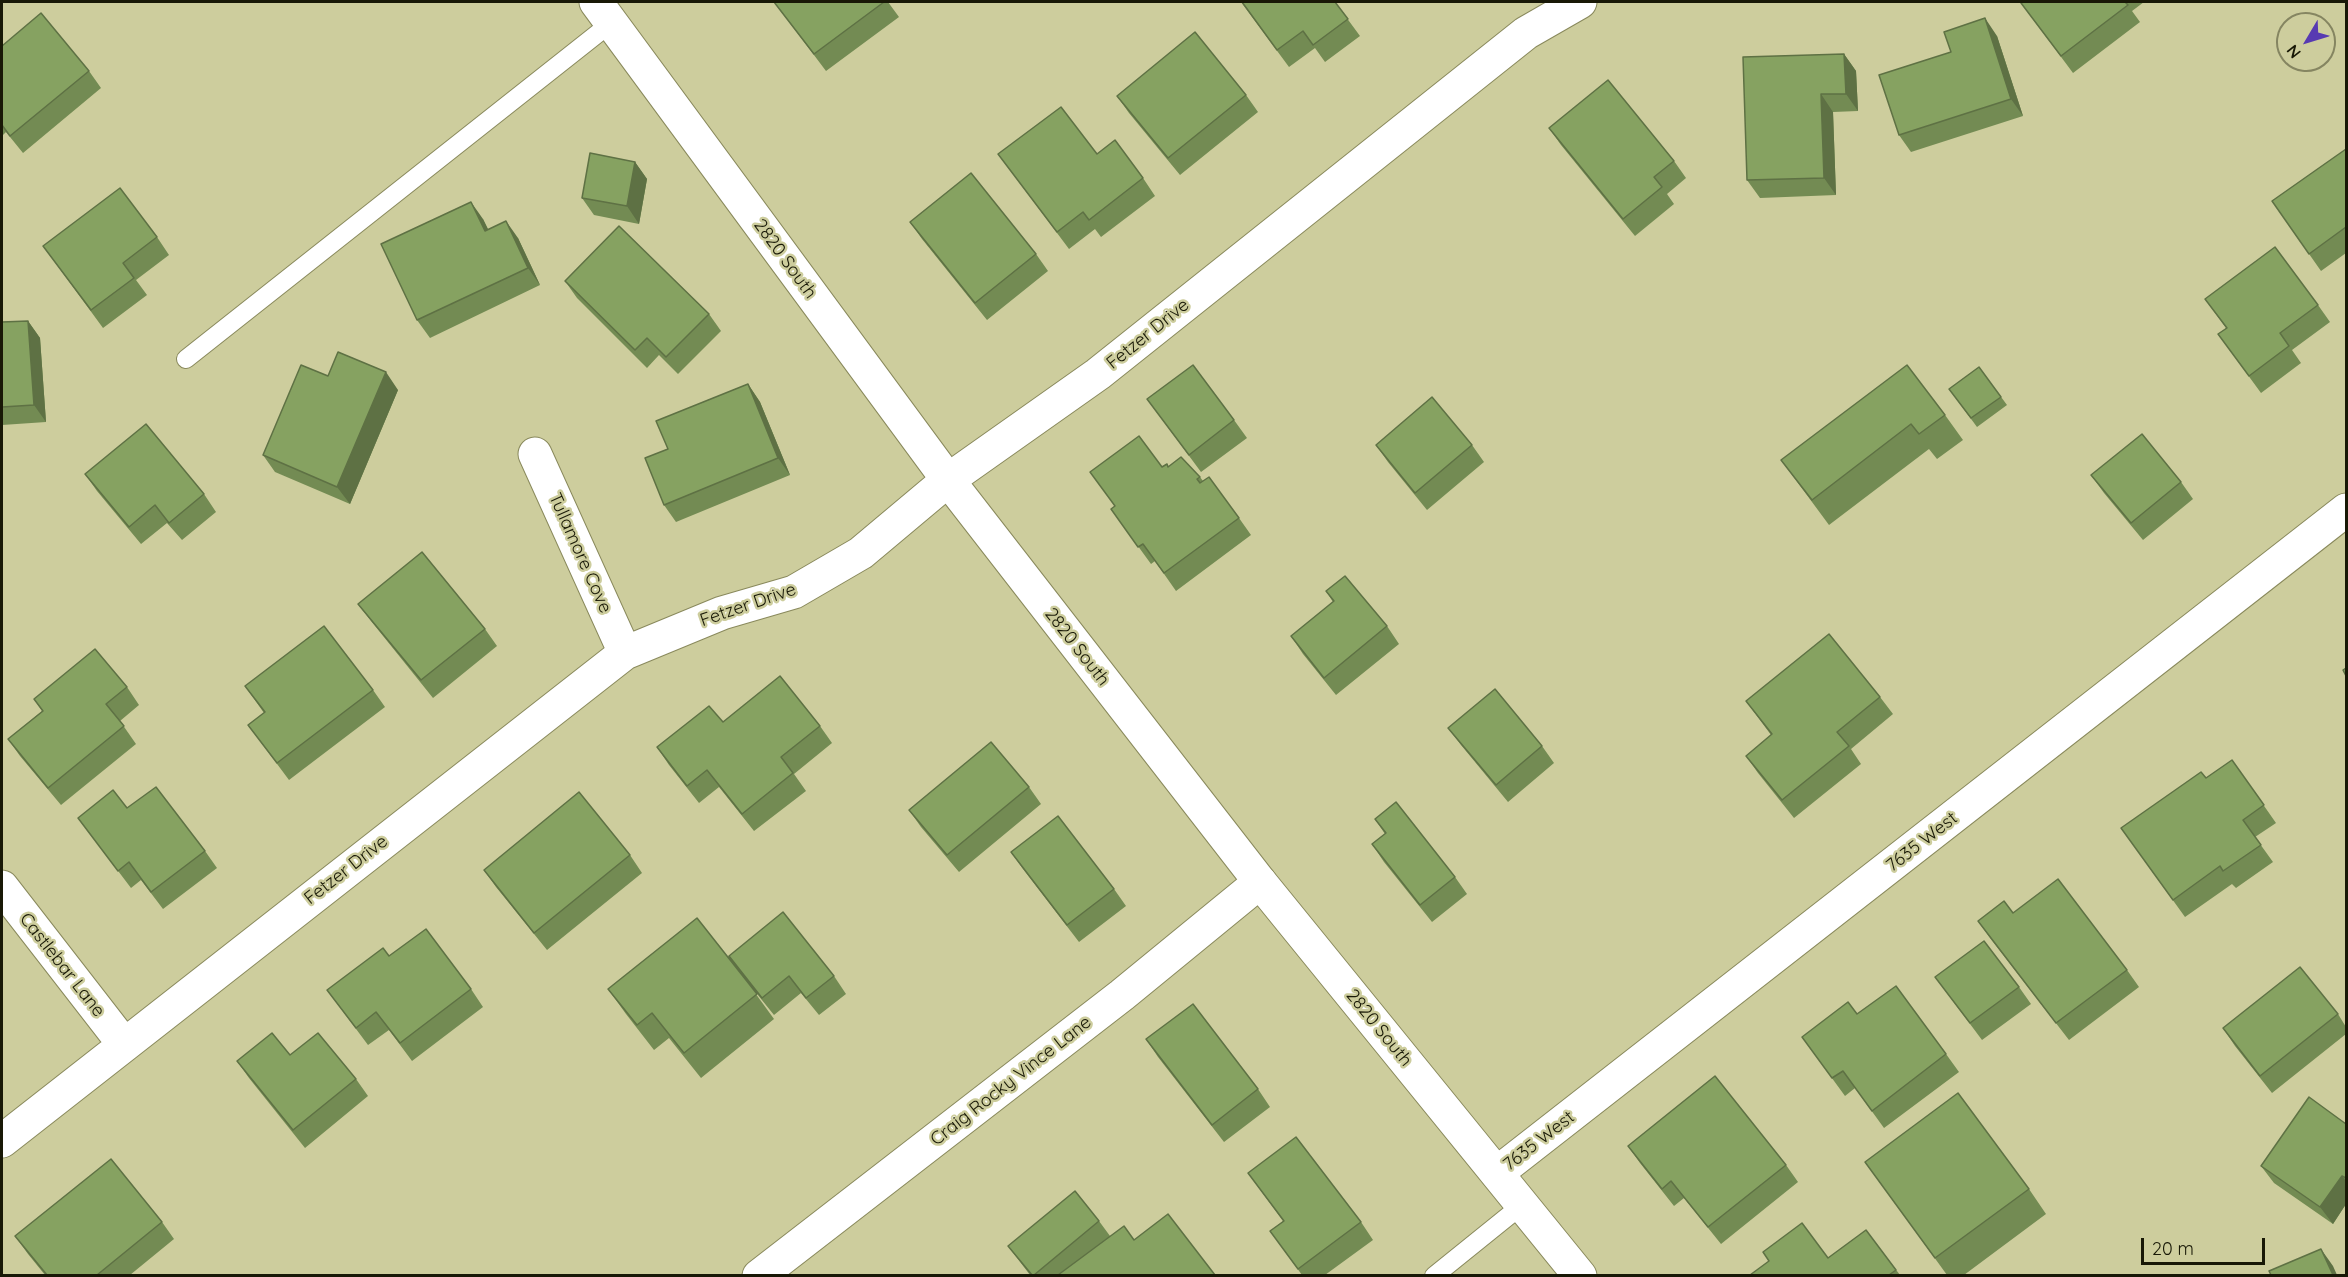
<!DOCTYPE html>
<html>
<head>
<meta charset="utf-8">
<style>
	body { margin:0 }
	#map { position:relative; width:2348px; height:1277px; overflow:hidden; background:#cdcd9d; font-family:Quicksand,sans-serif }
	canvas { display:block }
	.frame { position:absolute; inset:0; border:3px solid #181806; pointer-events:none }
	.north { position:absolute; left:2276px; top:12px; width:60px; height:60px; box-sizing:border-box; background:#cdcd9d; border:2px solid #858561; border-radius:50%; rotate:232deg; font-size:16px; font-weight:700; line-height:24px; text-align:center; color:#181806 }
	.north::after { content:''; display:block; margin:auto; width:21px; height:27px; background:#573ab2; clip-path:polygon(50% 0,100% 100%,50% 72%,0 100%) }
	.scale { position:absolute; left:2141px; top:1238px; width:124px; height:27px; box-sizing:border-box; border:3px solid #181806; border-top:0; padding-left:8px; font-size:18px; line-height:21px; white-space:nowrap; color:#181806; -webkit-text-stroke:4px #cdcd9d; paint-order:stroke }
</style>
</head>
<body>
<div id="map">
<canvas width="2348" height="1277"></canvas>
<div class="frame"></div>
<div class="north">N</div>
<div class="scale">20 m</div>
</div>
<script>
const context = document.querySelector('canvas').getContext('2d');
context.lineJoin = 'round';
function strokePath(path, color, width, dash) {
  context.strokeStyle = color;
  context.lineWidth = width;
  context.lineCap = dash ? 'butt' : 'round';
  context.setLineDash(dash || []);
  context.stroke(path);
}
function paint(path, color) {
  context.fillStyle = color;
  context.fill(path, 'evenodd');
}
function drawText(font, color, halo, rows, align = 'center') {
  context.font = font + ' Quicksand,sans-serif';
  context.lineWidth = 5;
  context.setLineDash([]);
  context.textBaseline = 'middle';
  context.strokeStyle = halo;
  context.fillStyle = color;
  for (const [text, x, y, turn = 0] of rows) {
    context.save();
    context.translate(x, y);
    context.rotate((+turn || 0) * Math.PI / 180);
    context.textAlign = isNaN(turn) ? turn : align;
    if (halo) context.strokeText(text, 0, 0);
    context.fillText(text, 0, 0);
    context.restore();
  }
}
const service = new Path2D(`
	M186,359L611,23
	M1434,1276L1522,1205`);
const minor = new Path2D(`
	M535,454L625,653
	M2,887L123,1043
	M2,1141L625,653L722,613L794,592L861,553L948,480L1098,374L1526,33L1580,2
	M1497,1173L2346,510
	M759,1276L1122,995L1260,882`);
const tertiary = new Path2D(`
	M596,2L948,480L1260,882L1580,1276`);
const wall = new Path2D(`
	M774,2H888L899,17L826,71Z
	M1241,2H1335L1360,36L1325,62L1315,48L1289,67Z
	M2023,2H2144L2132,11L2140,22L2073,73L2021,3Z
	M1997,36L2023,116L1911,152L1899,135L1951,52Z
	M2,46L89,71L101,88L23,153L6,132L2,136Z
	M1844,54L1856,71L1858,111L1833,112L1836,195L1760,198L1747,180Z
	M1246,95L1258,112L1180,175L1129,113L1117,96Z
	M1549,128L1674,161L1686,178L1667,194L1674,204L1635,236L1561,145Z
	M2346,149V253L2321,271L2272,201Z
	M998,154H1097L1143,178L1155,196L1101,237L1095,229L1069,249Z
	M635,162L647,179L639,224L594,215L582,198Z
	M483,219L488,229L518,238L540,285L430,338L417,320Z
	M910,222L1036,254L1048,271L987,320L922,239Z
	M157,237L169,255L136,280L147,295L103,328L43,246Z
	M565,281L709,314L721,331L678,374L659,355L647,368L577,298Z
	M2205,299L2318,305L2330,322L2292,350L2301,363L2261,393L2218,334L2226,328Z
	M28,321L40,338L46,422L2,425V322Z
	M1979,367L2007,405L1977,427L1949,389Z
	M328,376L398,390L350,504L275,472L263,455Z
	M748,384L760,402L790,475L676,522L664,505L668,449Z
	M1147,399L1234,420L1247,438L1201,472Z
	M1945,415L1963,440L1937,459L1929,449L1829,525L1781,460Z
	M1376,445H1472L1484,462L1427,510L1388,462Z
	M1162,467H1168L1200,477L1203,481L1239,518L1251,535L1176,591L1155,561L1151,564L1111,509Z
	M85,474L204,494L216,512L182,540L167,523L141,544L97,491Z
	M2091,475L2181,482L2193,499L2143,540L2104,493Z
	M1326,591L1387,626L1399,644L1336,695L1303,654L1291,636L1333,602Z
	M358,604L485,629L497,646L433,698L371,621Z
	M245,686L373,690L385,707L289,780L248,725L264,713Z
	M127,687L139,705L120,721L136,744L61,805L20,756L8,739L42,711L34,699Z
	M1880,697L1893,714L1851,749L1861,764L1794,818L1758,773L1746,756L1771,735L1746,701Z
	M723,722L820,726L832,743L794,774L806,791L754,831L719,787L699,803L669,765L657,747Z
	M1448,728L1542,746L1554,763L1508,802L1461,745Z
	M2232,760L2276,823L2255,837L2273,862L2236,888L2232,884L2185,917L2121,828L2206,778Z
	M1029,787L1041,804L959,872L921,827L909,810Z
	M127,808L205,851L217,868L163,909L141,880L131,888L78,818Z
	M1375,819L1455,877L1467,894L1432,922L1384,862L1372,844L1385,834Z
	M1011,852L1114,889L1126,906L1079,942L1023,869Z
	M630,855L642,873L547,950L496,887L484,870Z
	M2013,913L2127,970L2139,987L2069,1040L1990,938L1978,921Z
	M389,956L471,989L483,1007L412,1061L389,1030L368,1045L327,990Z
	M729,956L834,976L846,994L819,1015L801,993L774,1015L745,979L774,1019L701,1078L669,1038L654,1050L626,1014L608,989L740,973Z
	M1935,977L2019,987L2031,1004L1982,1040Z
	M1857,1014L1946,1054L1959,1072L1884,1128L1855,1088L1845,1096L1802,1037Z
	M2338,1014L2346,1027V1034L2272,1093L2235,1046L2223,1028Z
	M1146,1039L1258,1089L1270,1107L1224,1142L1158,1057Z
	M290,1055L356,1079L368,1096L305,1148L249,1078L237,1061Z
	M2346,1124V1204L2333,1224L2274,1183L2261,1166Z
	M1628,1146L1786,1165L1798,1182L1721,1244L1684,1198L1674,1206L1640,1163Z
	M1865,1162L2029,1189L2046,1214L1964,1275H1947Z
	M1248,1173L1361,1222L1373,1240L1325,1275H1302L1270,1231L1283,1221Z
	M1099,1221L1110,1236L1134,1240L1215,1275H1030L1008,1246Z
	M162,1222L174,1239L130,1275H45L28,1254L15,1236Z
	M1866,1230L1900,1275H1750L1828,1258Z`);
const shadedWall = new Path2D(`
	M1985,18L1997,36L2023,116L2011,99Z
	M1844,54L1856,71L1858,111L1846,94Z
	M1821,94L1833,112L1836,195L1824,178Z
	M635,162L647,179L639,224L627,206Z
	M471,202L483,219L497,248L485,231Z
	M506,221L518,238L540,285L528,268Z
	M28,321L40,338L46,422L34,405Z
	M386,372L398,390L350,504L337,487Z
	M748,384L760,402L790,475L778,458Z
	M2342,1176L2346,1181V1204L2333,1224L2320,1207Z
	M2321,1249L2333,1266L2337,1275H2333Z`);
const building = new Path2D(`
	M774,2H884L814,54Z
	M1242,2H1335L1348,19L1313,45L1303,31L1277,50Z
	M2023,2H2125L2128,5L2061,56L2021,3Z
	M41,13L89,71L10,136L2,125V46Z
	M1985,18L2011,99L1899,135L1879,75L1951,52L1944,32Z
	M1195,32L1246,95L1168,158L1117,96Z
	M1844,54L1846,94H1821L1824,178L1747,180L1743,57Z
	M1608,80L1674,161L1654,177L1662,187L1623,219L1549,128Z
	M1061,107L1097,154L1115,140L1143,178L1089,220L1083,212L1057,232L998,154Z
	M2346,149V227L2309,254L2272,201Z
	M590,153L635,162L627,206L582,198Z
	M971,173L1036,254L975,303L910,222Z
	M120,188L157,237L123,263L134,278L91,310L43,246Z
	M471,202L485,231L506,221L528,268L417,320L381,244Z
	M619,226L709,314L666,357L647,338L635,350L565,281Z
	M2275,247L2318,305L2280,333L2289,346L2249,376L2218,334L2227,328L2205,299Z
	M28,321L34,405L2,407V322Z
	M338,352L386,372L337,487L263,455L301,365L328,376Z
	M1193,365L1234,420L1189,455L1147,399Z
	M1907,365L1945,415L1919,434L1911,424L1812,500L1781,460Z
	M1979,367L2001,397L1971,418L1949,389Z
	M748,384L778,458L664,505L645,458L668,449L656,421Z
	M1432,397L1472,445L1415,493L1376,445Z
	M146,424L204,494L169,523L155,505L129,527L85,474Z
	M2142,434L2181,482L2131,523L2091,475Z
	M1139,436L1162,467L1167,464L1168,467L1181,457L1200,477L1197,479L1200,483L1209,477L1239,518L1164,573L1143,544L1138,547L1111,509L1115,506L1090,472Z
	M422,552L485,629L421,680L358,604Z
	M1345,576L1387,626L1324,678L1291,636L1334,601L1326,591Z
	M324,626L373,690L277,763L248,725L265,712L245,686Z
	M1829,634L1880,697L1837,732L1849,746L1782,800L1746,756L1772,734L1746,701Z
	M95,649L127,687L106,704L124,726L48,788L8,739L43,711L34,699Z
	M2346,668V676L2343,670Z
	M780,676L820,726L781,757L793,773L742,814L707,770L687,786L657,747L709,706L723,722Z
	M1495,689L1542,746L1496,785L1448,728Z
	M991,742L1029,787L947,855L909,810Z
	M2232,760L2264,805L2243,820L2261,845L2223,871L2220,866L2173,900L2121,828L2201,772L2206,778Z
	M156,787L205,851L151,892L129,862L118,871L78,818L113,790L127,808Z
	M579,792L630,855L534,933L484,870Z
	M1396,802L1455,877L1420,905L1372,844L1386,833L1375,819Z
	M1058,816L1114,889L1067,925L1011,852Z
	M2058,879L2127,970L2056,1023L1978,921L2004,901L2013,913Z
	M783,912L834,976L806,998L789,976L762,998L729,956Z
	M697,918L757,994L684,1053L652,1013L637,1025L608,989Z
	M426,929L471,989L400,1043L376,1012L356,1028L327,990L383,948L389,956Z
	M1984,941L2019,987L1970,1023L1935,977Z
	M2300,967L2338,1014L2260,1076L2223,1028Z
	M1896,986L1946,1054L1872,1111L1843,1071L1832,1078L1802,1037L1848,1002L1857,1014Z
	M1193,1004L1258,1089L1212,1125L1146,1039Z
	M272,1033L290,1055L318,1033L356,1079L293,1130L237,1061Z
	M1715,1076L1786,1165L1708,1227L1671,1181L1662,1189L1628,1146Z
	M1958,1093L2029,1189L1935,1258L1865,1162Z
	M2309,1097L2346,1124V1178L2342,1176L2320,1207L2261,1166Z
	M1296,1137L1361,1222L1298,1269L1270,1231L1284,1221L1248,1173Z
	M111,1159L162,1222L97,1275H47L15,1236Z
	M1075,1191L1099,1221L1034,1275H1032L1008,1246Z
	M1168,1214L1215,1275H1058L1124,1226L1134,1240Z
	M1802,1223L1828,1258L1866,1230L1896,1270L1889,1275H1750L1769,1261L1763,1252Z
	M2321,1249L2333,1275H2271L2269,1271Z`);
const streetNames = [
	["2820 South",785,259,54],
	["Fetzer Drive",1148,334,-39],
	["Tullamore Cove",580,553,66],
	["Fetzer Drive",748,605,-19],
	["2820 South",1077,647,52],
	["7635 West",1922,842,-38],
	["Fetzer Drive",346,870,-38],
	["Castlebar Lane",62,965,52],
	["2820 South",1379,1028,51],
	["Craig Rocky Vince Lane",1011,1081,-38],
	["7635 West",1539,1141,-38]
];
strokePath(service, '#89895c', 20);
strokePath(minor, '#89895c', 35);
strokePath(tertiary, '#89895c', 35);
strokePath(service, '#fff', 18);
strokePath(minor, '#fff', 33);
strokePath(tertiary, '#fff', 33);
paint(wall, '#738b53');
paint(shadedWall, '#5e7144');
paint(building, '#86a261');
strokePath(building, '#5e7144', 1.5);
drawText('18px', '#181806', '#cdcd9d', streetNames);
</script>
</body>
</html>
